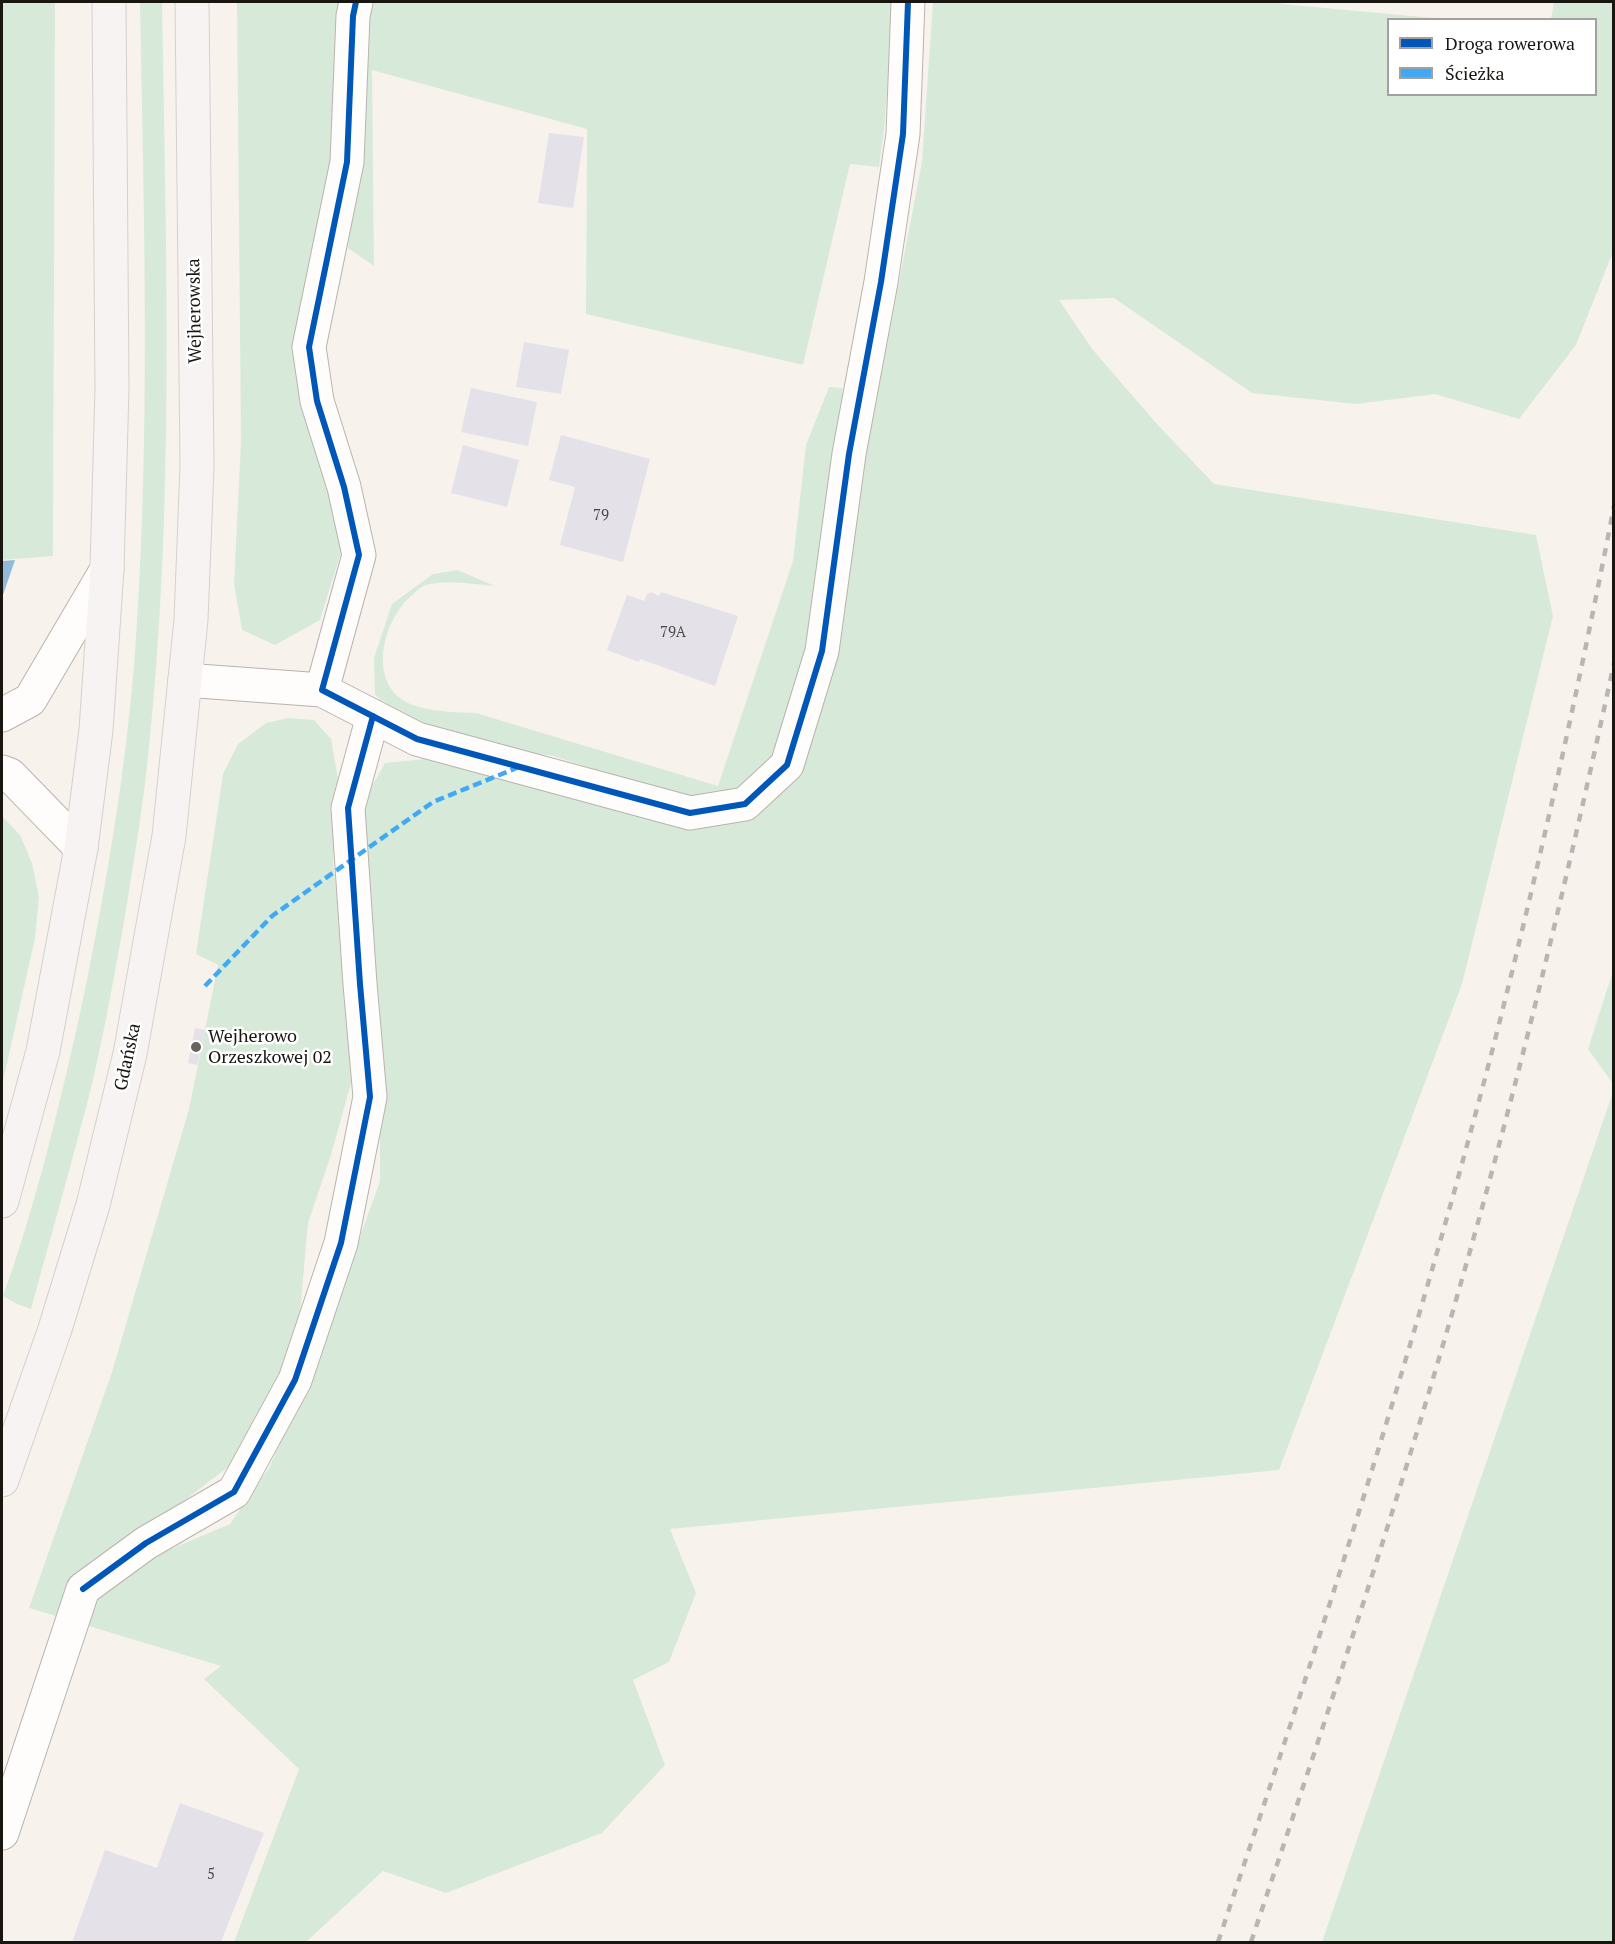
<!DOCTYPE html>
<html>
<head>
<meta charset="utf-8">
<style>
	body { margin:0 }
	#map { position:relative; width:1615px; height:1944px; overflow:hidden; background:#f8f2ed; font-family:"PT Serif",serif }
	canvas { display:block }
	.frame { position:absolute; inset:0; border:3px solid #191511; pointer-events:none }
	.legend { position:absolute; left:1387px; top:18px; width:210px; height:78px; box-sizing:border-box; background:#fff; border:2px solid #a3a1a0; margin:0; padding:8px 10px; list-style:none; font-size:18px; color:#191511 }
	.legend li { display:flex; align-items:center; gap:12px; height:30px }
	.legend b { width:30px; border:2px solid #a3a1a0 }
</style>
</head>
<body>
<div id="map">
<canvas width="1615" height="1944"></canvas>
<div class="frame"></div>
<ul class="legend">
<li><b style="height:8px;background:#0057b8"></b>Droga rowerowa</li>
<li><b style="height:8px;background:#3fa9f5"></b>Ścieżka</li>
</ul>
</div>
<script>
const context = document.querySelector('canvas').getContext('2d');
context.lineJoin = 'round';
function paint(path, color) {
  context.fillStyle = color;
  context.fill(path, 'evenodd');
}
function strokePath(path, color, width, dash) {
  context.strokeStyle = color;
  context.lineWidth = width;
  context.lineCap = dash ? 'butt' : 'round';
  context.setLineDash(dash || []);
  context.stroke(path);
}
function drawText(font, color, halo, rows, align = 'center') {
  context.font = font + ' "PT Serif",serif';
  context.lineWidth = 5;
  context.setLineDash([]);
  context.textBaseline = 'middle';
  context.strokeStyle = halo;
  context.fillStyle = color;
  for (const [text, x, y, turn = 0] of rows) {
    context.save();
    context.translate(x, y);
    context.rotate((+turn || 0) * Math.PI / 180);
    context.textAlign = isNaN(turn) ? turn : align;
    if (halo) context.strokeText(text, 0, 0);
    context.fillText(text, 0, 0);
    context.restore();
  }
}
const green = new Path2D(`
	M2,2H55L53,556L2,560Z
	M140,2H162C166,253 175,507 148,757C142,815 132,872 123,928C112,987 102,1046 87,1104C69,1172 50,1240 31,1309L17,1304L3,1296C18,1255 30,1213 42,1171C58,1109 73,1048 86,985C107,880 125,773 134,666C151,445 144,223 140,2Z
	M237,2H347L335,170L317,268L343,546L320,620L275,645L242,630L234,584L241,442Z
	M366,2H894L884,130L879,167L850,164L803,365L586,314L587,129L372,70L374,266L348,248L356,168Z
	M933,2H1280L1281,4L1445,19L1388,20V94H1596V20L1551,19L1554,2H1613V252L1576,345L1519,419L1435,394L1356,404L1252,393L1114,298L1059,300L1093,350L1157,424L1214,484L1536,535L1553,616L1462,984L1279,1470L670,1529L696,1593L669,1662L633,1680L665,1765L602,1833L446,1893L383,1871L306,1942H234L299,1769L204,1679L221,1666L82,1624L110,1581L138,1563L230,1524L269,1468L320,1349L380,1181V1038L363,802L385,763L426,759L634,808L752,813L827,657L922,162Z
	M829,387L842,388L846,421L818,624L788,731L759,778L718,798L673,794L550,755L505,754L421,729L375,695L374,658L392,604L433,574L457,570L495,586C472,584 448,579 426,585C420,587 416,592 411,596C385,619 369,673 400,698C416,712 455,712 476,713L718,786L793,561L806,445Z
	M288,718L314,720L331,739L338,779L333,863L350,1004L351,1083L331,1155L308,1223L300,1313L283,1377L244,1455L168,1513L77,1575L56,1616L29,1608L112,1372L189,1109L218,965L196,954L223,774L238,744L266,723Z
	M2,816L20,835L32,863L39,897L35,938L2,1086Z
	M1613,971V1084L1588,1049Z
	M1613,1092V1942H1322Z`);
const water = new Path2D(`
	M15,560L3,595H2V561Z`);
const building = new Path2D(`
	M549,133L584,137L573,208L538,203Z
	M524,342L569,350L561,394L516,387Z
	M471,388L537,402L528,446L461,432Z
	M561,435L650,459L623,562L560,545L575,487L549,480Z
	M463,445L519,460L507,507L451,493Z
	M651,592L659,596L661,592L738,616L715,686L640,659L639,662L607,650L627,595L644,601L647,594Z
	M195,1028L205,1030L197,1065L188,1063Z
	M180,1803L264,1833L221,1942H72L105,1850L157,1868Z`);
const minor = new Path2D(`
	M185,680L322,690L417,739L690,813L745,804L787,765L822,651L849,454L881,282L903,134L908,2
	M322,690L359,555L344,487L317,401L309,347L347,162L353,16L356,2
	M2,715L30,700L107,569
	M2,772L10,775L81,848
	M2,1833L83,1589L146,1543L234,1492L295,1380L341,1243L370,1097L360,984L348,808L373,716`);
const major = new Path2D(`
	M2,1201L43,1051L81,848L96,730L107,569L112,388L109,2
	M2,1480L55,1329L93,1205L130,1054L169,836L191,620L197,466L192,2`);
const rail = new Path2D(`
	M1218,1942C1319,1642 1418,1340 1497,1032C1541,858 1580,682 1614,506
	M1251,1942C1324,1725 1397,1507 1460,1286C1519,1081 1569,872 1614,663`);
const quiet = new Path2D(`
	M205,986L272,916L433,802L519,767`);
const cycleway = new Path2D(`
	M356,2L353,16L347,162L309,347L317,401L344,487L359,555L322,690L417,739L690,813L745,804L787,765L822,651L849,454L881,282L903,134L908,2
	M83,1589L146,1543L234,1492L295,1380L341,1243L370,1097L360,984L348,808L373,716`);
const markers = [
	[196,1047,6,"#67625e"]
];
const numberNames = [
	["79",601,516],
	["79A",673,633],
	["5",211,1875]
];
const streetNames = [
	["Wejherowska",195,311,-91],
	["Gdańska",128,1057,-78]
];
const poiNames = [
	["Wejherowo",208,1037],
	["Orzeszkowej 02",208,1058]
];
paint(green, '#d7ead9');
paint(water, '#90bbd9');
paint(building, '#e4e1e9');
strokePath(minor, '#b9b3af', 35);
strokePath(major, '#d3d0ce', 35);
strokePath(minor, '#fefdfc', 33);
strokePath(major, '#f8f3f3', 33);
strokePath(rail, '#b8b6b5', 4.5, [8, 8]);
strokePath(quiet, '#3fa9f5', 4.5, [9, 4.5]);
strokePath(cycleway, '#0057b8', 6);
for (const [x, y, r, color] of markers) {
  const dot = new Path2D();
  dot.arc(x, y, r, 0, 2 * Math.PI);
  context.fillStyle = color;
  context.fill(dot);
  strokePath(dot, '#fff', 2);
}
drawText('15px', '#4c4847', null, numberNames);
drawText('18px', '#191511', '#fff', streetNames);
drawText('18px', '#191511', '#fff', poiNames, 'left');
</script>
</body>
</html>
